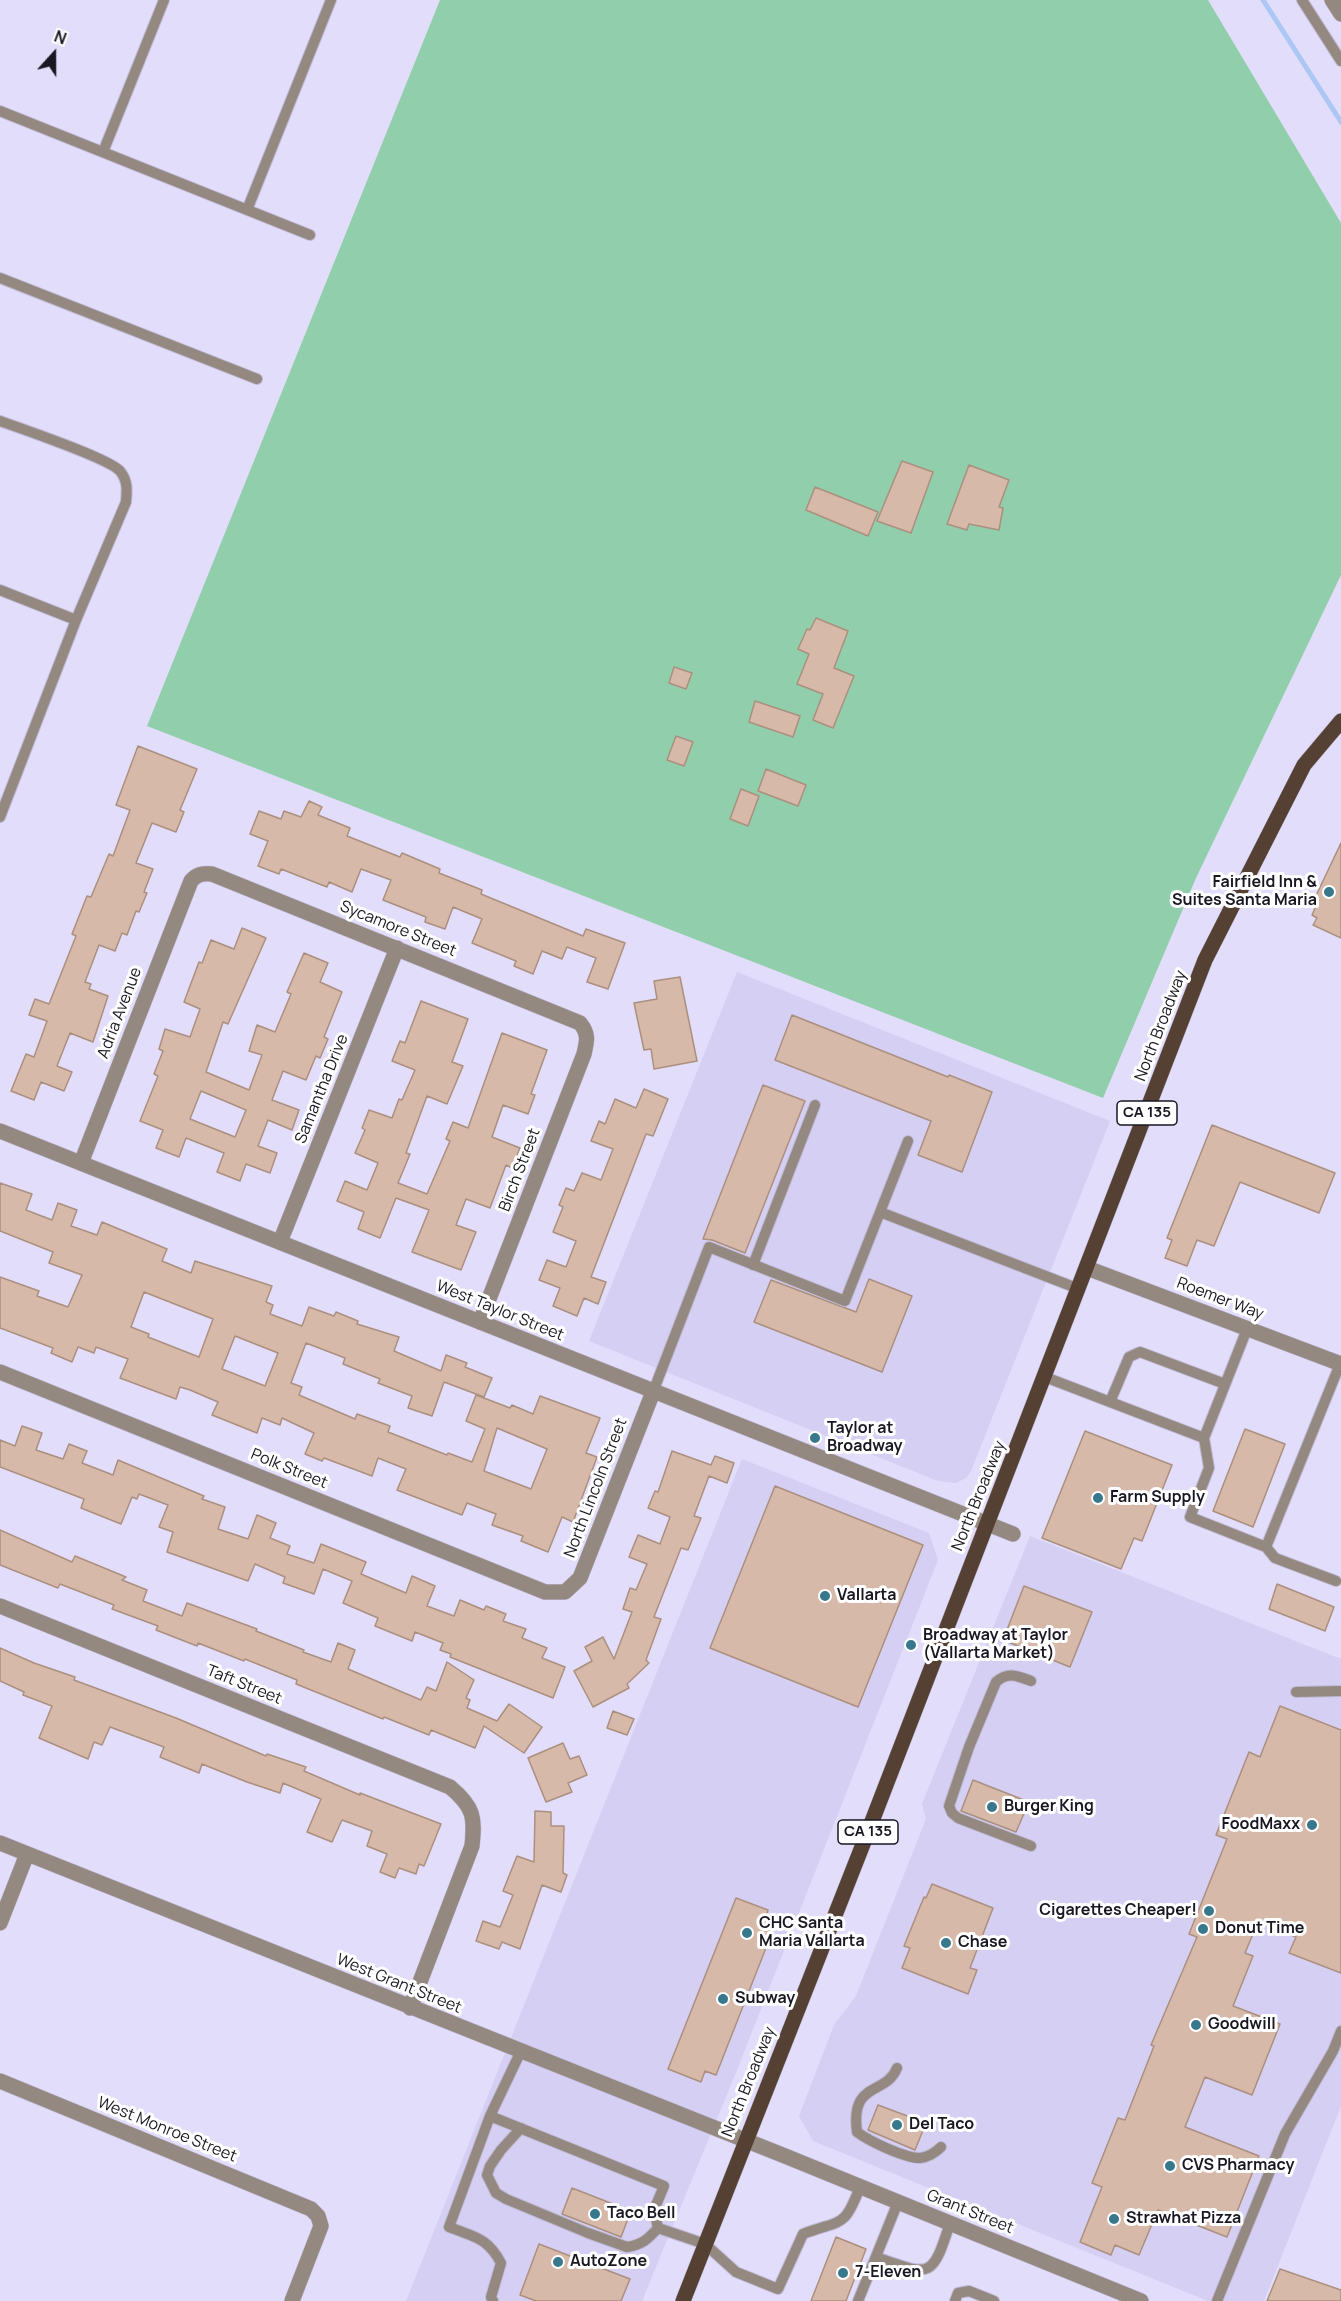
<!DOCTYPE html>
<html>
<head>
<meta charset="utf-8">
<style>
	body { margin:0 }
	#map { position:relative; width:1341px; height:2301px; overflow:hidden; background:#e2ddfb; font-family:Manrope,sans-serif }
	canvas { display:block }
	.north { position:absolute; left:24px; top:24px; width:60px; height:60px; -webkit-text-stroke:4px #fff; paint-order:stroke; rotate:21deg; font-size:16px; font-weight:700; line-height:24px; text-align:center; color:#191722 }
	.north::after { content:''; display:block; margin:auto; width:21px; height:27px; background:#191722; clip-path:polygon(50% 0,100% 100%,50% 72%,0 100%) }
</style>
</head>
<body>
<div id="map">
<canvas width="1341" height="2301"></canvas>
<div class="north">N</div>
</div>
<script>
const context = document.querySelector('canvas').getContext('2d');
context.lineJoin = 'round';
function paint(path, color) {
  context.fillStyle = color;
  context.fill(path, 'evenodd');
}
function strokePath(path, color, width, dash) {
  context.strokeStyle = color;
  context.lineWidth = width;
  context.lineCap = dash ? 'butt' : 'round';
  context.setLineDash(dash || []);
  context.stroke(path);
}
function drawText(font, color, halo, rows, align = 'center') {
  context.font = font + ' Manrope,sans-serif';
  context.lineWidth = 6;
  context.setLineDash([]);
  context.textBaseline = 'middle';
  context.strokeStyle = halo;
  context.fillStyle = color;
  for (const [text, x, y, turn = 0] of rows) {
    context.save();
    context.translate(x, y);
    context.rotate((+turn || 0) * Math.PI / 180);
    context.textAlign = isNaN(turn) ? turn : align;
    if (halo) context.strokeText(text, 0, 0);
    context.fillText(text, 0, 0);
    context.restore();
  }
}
const built = new Path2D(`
	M737,972L1110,1121L971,1471L966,1478L956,1483L938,1481L589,1341Z
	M742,1459L929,1533L938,1560L735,2075L642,2301H406Z
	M1030,1536L1341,1659V2106L1264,2301H1208L813,2141L799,2116L834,2025L856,1996L926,1819L922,1804Z`);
const green = new Path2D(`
	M440,0H1208L1341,223V575L1196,878L1103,1098L147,726Z`);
const stream = new Path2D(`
	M1263,0L1341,122`);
const building = new Path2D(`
	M902,461L933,472L911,533L877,521Z
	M969,465L1009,480L999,507L1003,508L999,530L969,524L967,530L947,524Z
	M815,487L878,512L868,536L806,510Z
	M816,618L848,631L834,668L854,676L833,728L813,720L823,694L797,684L809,654L798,649L807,629L810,630Z
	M674,667L692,673L686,689L669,683Z
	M755,701L800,716L793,737L749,722Z
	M676,736L693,742L684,766L667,760Z
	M138,746L197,769L180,810L184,812L176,832L152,823L136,863L153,869L144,892L147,893L139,912L136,911L127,935L122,933L115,951L99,945L85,982L91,984L89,989L108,996L93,1042L70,1033L57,1066L72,1072L64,1091L41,1082L34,1100L11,1091L26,1054L34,1057L47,1021L29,1015L35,999L49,1004L76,936L72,934L87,896L91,897L109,854L113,856L130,810L116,805Z
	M766,769L806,785L798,806L758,791Z
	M741,789L759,796L748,826L730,819Z
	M309,801L322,807L318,815L350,828L347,836L400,857L402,853L440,869L439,873L482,890L481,894L583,936L586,929L625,943L608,989L587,982L596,958L567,947L562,959L542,951L533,974L514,966L516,961L472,943L482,919L453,907L445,929L425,922L426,917L383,900L391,880L361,869L352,892L329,882L327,887L281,869L279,874L258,866L268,841L250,834L259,811L281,819L284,811L301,817Z
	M1341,843V938L1313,925L1317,918L1312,915L1316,906L1312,904Z
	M242,928L266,938L228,1024L223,1022L206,1072L249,1090L262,1055L249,1051L257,1025L275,1032L291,994L287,992L304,953L328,963L320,982L342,992L324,1037L328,1039L320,1058L316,1056L306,1080L283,1071L272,1100L299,1110L292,1130L268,1120L258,1146L277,1153L270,1173L246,1164L240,1181L217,1172L224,1153L186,1138L179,1157L156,1148L163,1130L140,1121L158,1076L154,1074L163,1051L159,1049L165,1029L190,1037L200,1009L184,1002L199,962L202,963L211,940L234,949ZM201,1091L246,1110L235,1137L190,1119Z
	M680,977L697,1061L654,1069L651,1049L644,1050L634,1003L657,999L654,981Z
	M421,1001L468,1019L452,1062L463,1066L447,1104L427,1096L406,1153L410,1154L398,1183L427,1194L450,1141L446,1139L453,1122L468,1128L502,1033L547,1050L531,1094L535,1095L528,1114L503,1105L492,1137L520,1148L512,1168L506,1165L490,1208L466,1199L456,1225L476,1232L461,1270L412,1252L429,1210L396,1198L380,1238L358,1229L364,1212L337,1201L345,1181L367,1190L378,1163L355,1153L365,1130L362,1128L369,1110L392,1118L399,1099L402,1100L415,1070L392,1061L400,1041L405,1043Z
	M792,1015L948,1077L949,1075L992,1092L962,1172L918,1155L931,1121L775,1060Z
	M763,1085L805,1101L745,1253L712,1240L703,1239Z
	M644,1089L668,1099L653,1136L646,1134L591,1277L606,1282L598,1304L584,1298L577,1316L553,1306L560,1288L539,1280L547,1260L566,1267L576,1241L553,1232L563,1207L559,1205L566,1188L574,1191L582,1173L601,1180L613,1149L591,1141L599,1121L605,1124L615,1099L636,1108Z
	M1212,1125L1335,1173L1319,1213L1240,1182L1214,1246L1197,1240L1187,1266L1165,1258L1172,1240L1167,1238Z
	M0,1183L32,1194L26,1210L52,1220L58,1203L77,1210L71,1226L97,1235L102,1222L167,1249L162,1261L191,1273L195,1261L272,1286L266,1302L273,1305L270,1314L302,1326L309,1307L334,1316L336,1312L358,1321L357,1324L399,1337L394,1351L441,1371L446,1355L467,1363L465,1367L492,1378L484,1397L444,1382L432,1416L408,1408L412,1396L378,1383L380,1379L343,1364L345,1358L306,1343L291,1383L302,1387L299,1395L355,1419L357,1414L390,1426L388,1432L447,1455L448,1453L472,1462L485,1429L466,1421L476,1395L510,1408L512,1405L533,1414L540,1396L600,1418L586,1453L597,1457L573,1522L562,1517L548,1552L521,1541L523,1536L492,1525L496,1514L467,1503L462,1515L397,1490L406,1469L378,1458L372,1476L324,1458L322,1461L305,1454L314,1433L282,1418L280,1425L262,1418L257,1433L212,1415L218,1402L190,1390L180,1387L176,1399L120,1378L128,1359L96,1347L94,1353L78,1347L72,1362L51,1353L53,1348L0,1328V1277L39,1291L37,1296L68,1307L82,1275L49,1263L53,1252L0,1231ZM144,1292L213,1319L199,1357L148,1337L149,1334L131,1327ZM235,1336L278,1353L265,1386L222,1369ZM497,1428L547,1449L531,1489L484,1471Z
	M869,1279L912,1296L882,1372L754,1322L771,1280L856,1312Z
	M22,1426L42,1433L36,1450L63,1459L69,1444L87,1451L82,1463L113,1475L118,1460L204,1496L202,1499L225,1507L218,1529L248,1539L257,1515L276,1523L270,1538L290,1546L287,1554L314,1563L321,1544L366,1562L361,1574L406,1593L412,1576L435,1586L427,1606L454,1616L460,1600L484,1610L486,1606L506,1614L503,1621L526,1629L522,1638L547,1648L542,1658L565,1667L553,1698L450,1657L451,1654L440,1650L443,1643L415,1632L412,1641L375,1626L378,1618L343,1603L352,1581L323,1569L314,1594L283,1583L285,1577L255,1564L248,1581L167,1552L173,1532L159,1527L168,1505L139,1494L137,1499L132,1497L121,1524L81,1508L84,1499L0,1467V1440L15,1446Z
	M1245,1429L1285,1444L1253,1527L1213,1511Z
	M1085,1431L1172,1465L1142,1541L1134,1538L1121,1569L1042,1538Z
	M672,1451L711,1465L715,1456L734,1463L727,1483L709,1476L694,1516L701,1518L688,1550L681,1548L654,1617L661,1619L646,1660L649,1663L627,1684L629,1688L593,1707L574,1671L592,1661L585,1647L603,1637L614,1659L632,1612L623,1609L630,1588L636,1590L647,1564L629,1557L638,1535L660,1544L670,1517L648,1508L655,1491L658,1492Z
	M775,1486L923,1545L858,1707L710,1648Z
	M0,1530L72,1562L75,1556L126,1577L122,1580L147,1590L143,1601L182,1616L187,1603L257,1629L256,1631L304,1650L303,1652L331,1662L338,1643L355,1650L348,1669L421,1700L427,1687L436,1691L447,1662L474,1680L466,1698L470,1700L467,1708L497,1721L509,1704L542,1727L524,1753L484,1726L475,1748L431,1730L429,1735L384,1717L383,1719L296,1684L297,1680L245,1659L244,1661L198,1643L197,1646L156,1630L158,1626L112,1609L114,1605L60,1584L58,1588L0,1565Z
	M1277,1584L1334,1607L1325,1631L1269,1609Z
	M1024,1586L1092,1612L1070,1667L1003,1640Z
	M0,1648L34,1663L75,1677L74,1680L176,1718L266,1756L267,1754L306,1767L304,1771L360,1795V1793L441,1824L424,1866L419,1864L416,1874L399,1868L395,1878L380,1872L387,1854L367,1846L372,1831L342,1820L332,1842L307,1832L321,1799L283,1783L280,1793L247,1782L202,1764L199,1773L160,1757L164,1747L110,1727L102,1745L94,1742L88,1759L39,1738L52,1706L23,1695L24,1692L0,1681Z
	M1280,1706L1341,1730V1973L1289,1953L1296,1937L1258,1922L1245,1953L1253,1956L1233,2006L1280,2024L1252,2095L1205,2077L1185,2127L1259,2156L1227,2237L1158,2210L1139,2255L1115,2245L1111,2255L1080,2242L1102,2187L1092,2183L1118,2118L1125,2120L1154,2046L1151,2045L1197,1937L1189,1934L1227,1839L1216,1835L1249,1752L1260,1757Z
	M613,1711L634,1719L627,1735L607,1728Z
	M563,1743L570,1759L579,1756L587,1775L568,1783L572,1792L546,1802L528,1758Z
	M973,1780L1029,1802L1016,1832L961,1811Z
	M535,1811L551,1812V1826H564L563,1873L567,1875L561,1892L542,1885L520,1949L502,1942L499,1949L476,1941L483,1921L500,1927L513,1895L503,1891L517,1856L534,1862Z
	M932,1884L993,1908L970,1968L977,1970L968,1994L902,1968L910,1948L904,1946L924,1897L926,1898Z
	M736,1898L768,1910L765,1921L775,1925L716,2075L705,2071L701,2082L668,2069Z
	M878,2105L926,2123L915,2150L868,2130Z
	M572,2188L631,2211L621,2237L562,2214Z
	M836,2237L866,2249L846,2301H811Z
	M539,2244L630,2279L621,2301H536L520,2295Z
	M1280,2269L1341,2290V2301H1267Z`);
const service = new Path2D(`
	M1302,0L1341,61
	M0,111L310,235
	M103,152L164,0
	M247,210L331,0
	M0,278L257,379
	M0,421C22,429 108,458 120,471C128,481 127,490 126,502L76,620L0,817
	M0,590L76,620
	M880,1212L1079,1289
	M753,1265L815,1105
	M1247,1329L1204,1438L1209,1468L1190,1517L1266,1547L1275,1558L1336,1581
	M1045,1377L1204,1438
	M653,1392L709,1247L845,1301L908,1141
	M1110,1402L1129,1357L1140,1352L1225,1384
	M1266,1547L1340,1364
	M1031,1681C1018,1676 1008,1671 996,1682L969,1747L949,1806L952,1813L958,1818L1031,1846
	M1296,1692L1341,1691
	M897,2068C886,2096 850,2080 857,2132C869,2141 904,2158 920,2158C929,2157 935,2153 941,2147
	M490,2116L664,2186L654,2210L658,2228L705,2244L736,2272L778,2289L803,2234C842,2219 844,2229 860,2187
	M521,2128L501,2150L490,2166L487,2175L496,2193L506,2199L588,2233L627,2247C642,2245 648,2239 658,2228
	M876,2257C930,2276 932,2280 950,2223
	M493,2301L491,2297L501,2263C487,2237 474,2237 449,2227L490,2116L521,2051
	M858,2301L898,2202
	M955,2301L958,2293L969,2291L994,2301
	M1217,2301L1285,2134L1333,2051L1341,2031`);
const minor = new Path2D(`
	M1332,0L1341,14
	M81,1163L191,881C197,874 203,873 212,874L580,1023C589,1034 587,1041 584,1054L480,1322
	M280,1242L397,948
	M1087,1268L1341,1364
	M0,1372L545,1592H565L580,1578L653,1392
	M0,1606L450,1787C474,1807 475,1817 472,1846L410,2008
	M0,1843L785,2156L1141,2301
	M0,1923L27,1854
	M0,2081L311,2209L318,2216L321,2226L292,2301`);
const tertiary = new Path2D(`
	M0,1131L1013,1534`);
const primary = new Path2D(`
	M683,2301L869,1829L1205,960L1304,765L1341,721`);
const markers = [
	[1329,892,6,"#38788c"],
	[815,1438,6,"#38788c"],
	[1098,1498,6,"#38788c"],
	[825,1596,6,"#38788c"],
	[911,1645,6,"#38788c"],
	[992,1807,6,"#38788c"],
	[1312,1825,6,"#38788c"],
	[1209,1911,6,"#38788c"],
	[1203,1929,6,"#38788c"],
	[747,1933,6,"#38788c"],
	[946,1943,6,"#38788c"],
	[723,1999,6,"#38788c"],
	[1196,2025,6,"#38788c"],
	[897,2125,6,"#38788c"],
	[1170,2166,6,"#38788c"],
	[595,2214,6,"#38788c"],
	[1114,2219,6,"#38788c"],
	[558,2262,6,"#38788c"],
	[843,2273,6,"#38788c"]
];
const shields = [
	[1147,1113,60],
	[868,1832,60]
];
const shieldNames = [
	["CA 135",1147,1113],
	["CA 135",868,1832]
];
const poiNames = [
	["Fairfield Inn &",1317,883,"right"],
	["Suites Santa Maria",1317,901,"right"],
	["Taylor at",827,1429],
	["Broadway",827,1447],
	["Farm Supply",1110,1498],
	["Vallarta",837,1596],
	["Broadway at Taylor",923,1636],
	["(Vallarta Market)",923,1654],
	["Burger King",1004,1807],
	["FoodMaxx",1300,1825,"right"],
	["Cigarettes Cheaper!",1197,1911,"right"],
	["CHC Santa",759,1924],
	["Maria Vallarta",759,1942],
	["Donut Time",1215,1929],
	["Chase",958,1943],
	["Subway",735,1999],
	["Goodwill",1208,2025],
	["Del Taco",909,2125],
	["CVS Pharmacy",1182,2166],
	["Taco Bell",607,2214],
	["Strawhat Pizza",1126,2219],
	["AutoZone",570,2262],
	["7-Eleven",855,2273]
];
const streetNames = [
	["Sycamore Street",398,929,22],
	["Adria Avenue",120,1013,-69],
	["North Broadway",1161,1026,-69],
	["Samantha Drive",322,1089,-68],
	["Birch Street",520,1170,-69],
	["Roemer Way",1220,1299,21],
	["West Taylor Street",500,1311,22],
	["Polk Street",289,1469,22],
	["North Lincoln Street",596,1488,-69],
	["North Broadway",979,1496,-68],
	["Taft Street",244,1685,22],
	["West Grant Street",399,1984,22],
	["North Broadway",749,2082,-68],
	["West Monroe Street",167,2130,22],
	["Grant Street",970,2212,22]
];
paint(built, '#d5cff3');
paint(green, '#91ceab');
strokePath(stream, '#adc7f4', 5);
paint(building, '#d6b9a9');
strokePath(building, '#ab8f7f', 1.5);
strokePath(service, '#beb9d4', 12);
strokePath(minor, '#beb9d4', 16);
strokePath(tertiary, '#beb9d4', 16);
strokePath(primary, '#beb9d4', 16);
strokePath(service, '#948981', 10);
strokePath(minor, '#948981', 15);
strokePath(tertiary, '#948981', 15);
strokePath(primary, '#554134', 15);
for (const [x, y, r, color] of markers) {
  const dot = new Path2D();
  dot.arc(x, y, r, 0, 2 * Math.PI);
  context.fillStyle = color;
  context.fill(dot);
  strokePath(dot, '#fff', 2);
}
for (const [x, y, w] of shields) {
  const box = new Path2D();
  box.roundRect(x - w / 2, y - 12, w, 24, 4.5);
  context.fillStyle = '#fff';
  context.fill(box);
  strokePath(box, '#191722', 1.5);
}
drawText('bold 15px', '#191722', null, shieldNames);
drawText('bold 16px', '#191722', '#fff', poiNames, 'left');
drawText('16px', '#191722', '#fff', streetNames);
</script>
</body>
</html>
